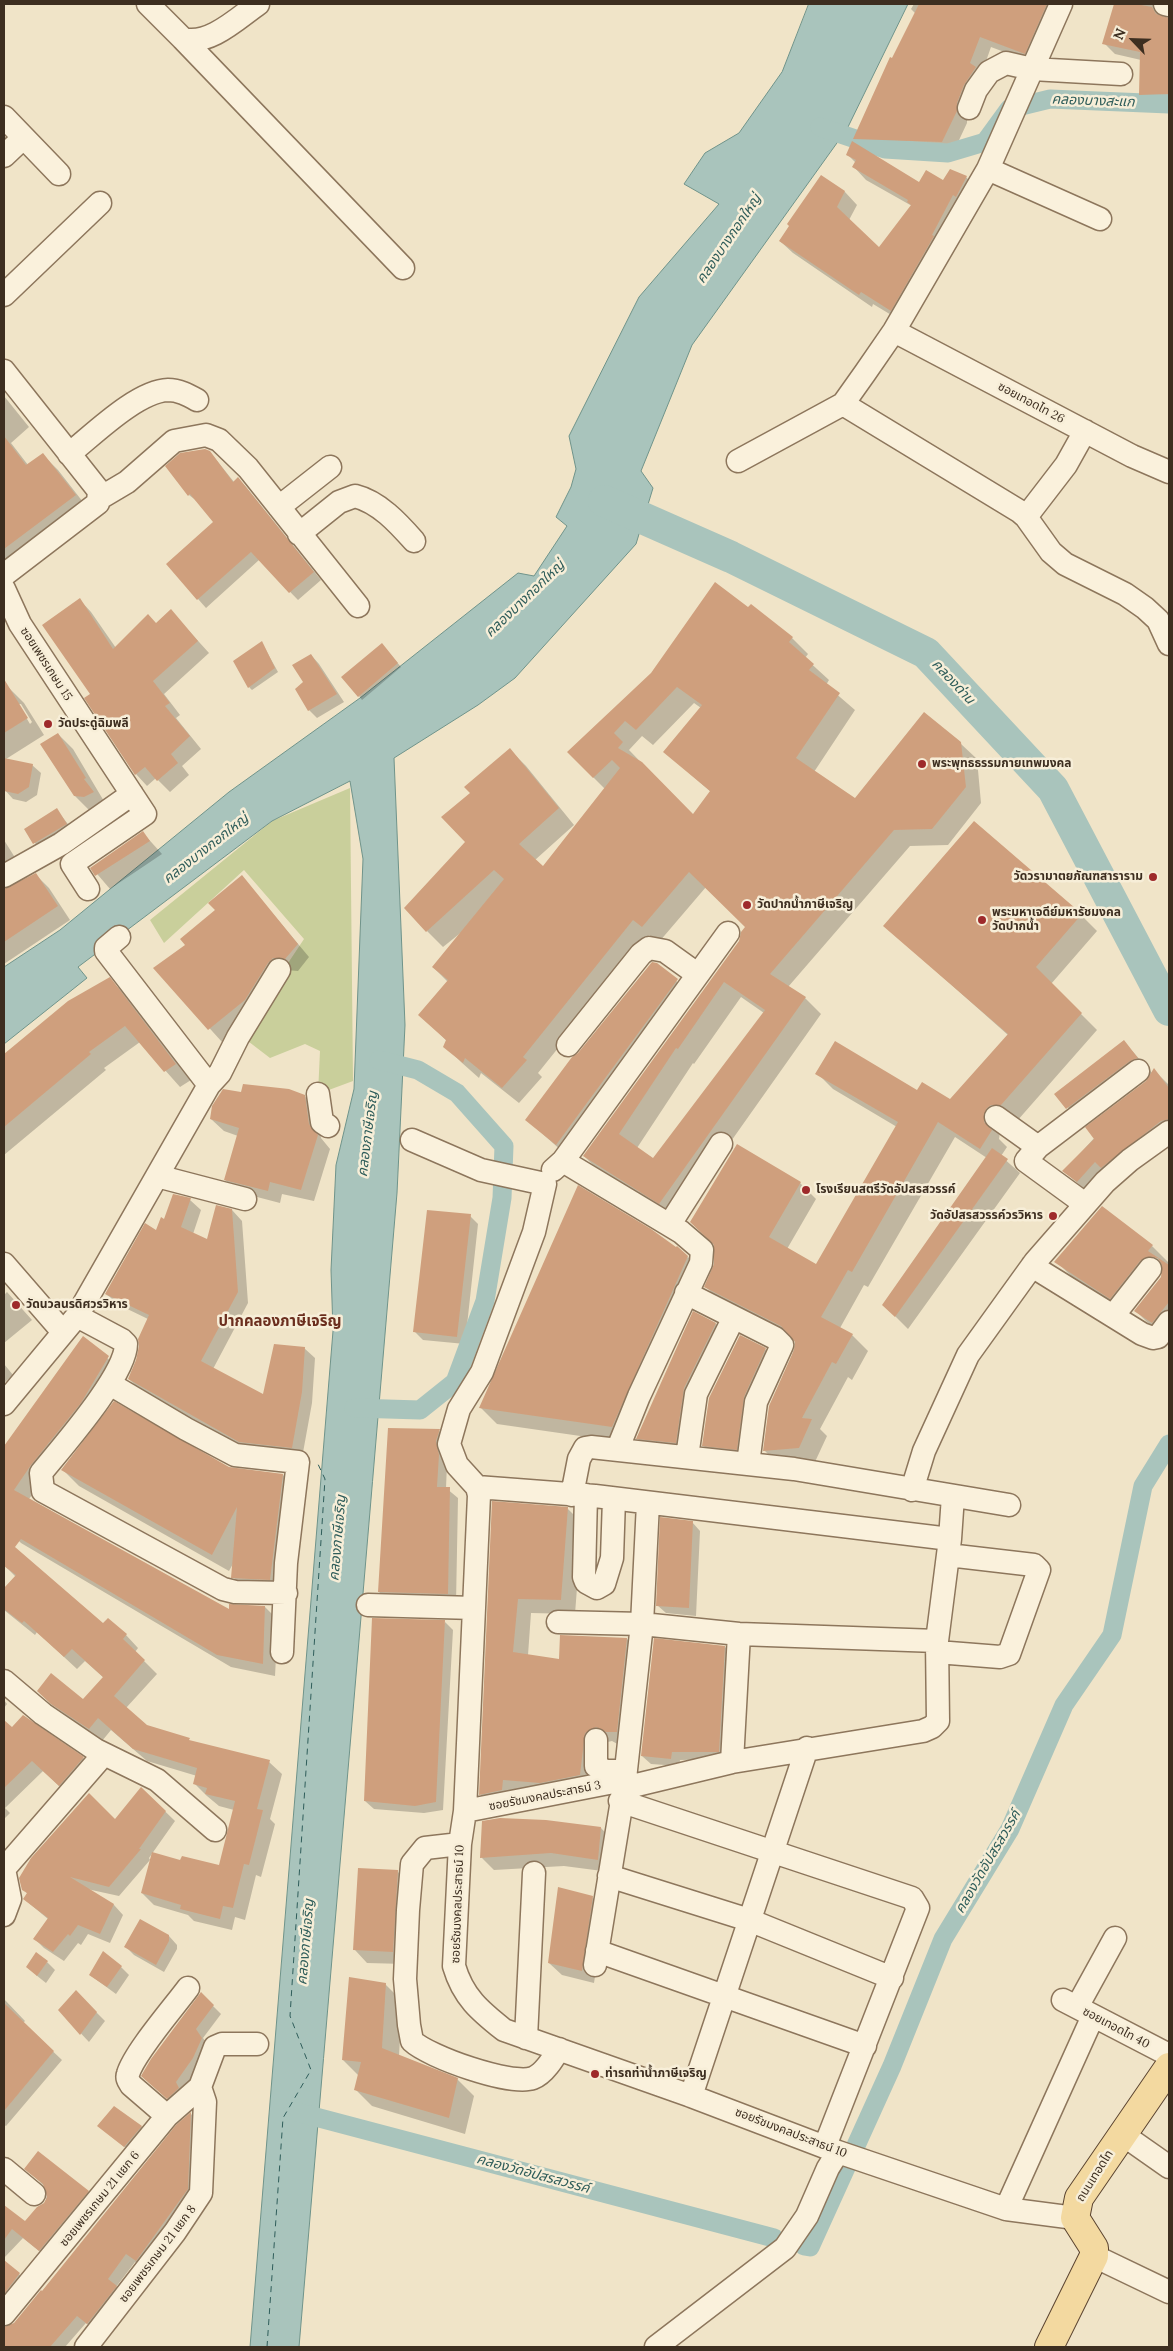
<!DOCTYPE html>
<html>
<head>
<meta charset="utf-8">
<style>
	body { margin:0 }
	#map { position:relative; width:1173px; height:2351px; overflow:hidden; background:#f0e4c8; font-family:Lora,serif }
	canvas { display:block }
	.frame { position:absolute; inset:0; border:5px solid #3d2e20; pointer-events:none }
	.north { position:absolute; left:1108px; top:15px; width:50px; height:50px; -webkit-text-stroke:4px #f7eed8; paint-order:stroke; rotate:294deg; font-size:14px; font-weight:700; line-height:20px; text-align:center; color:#3d2e20 }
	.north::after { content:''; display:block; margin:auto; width:18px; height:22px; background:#3d2e20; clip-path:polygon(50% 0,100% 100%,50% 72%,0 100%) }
</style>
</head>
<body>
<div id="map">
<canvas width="1173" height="2351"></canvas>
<div class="frame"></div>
<div class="north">N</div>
</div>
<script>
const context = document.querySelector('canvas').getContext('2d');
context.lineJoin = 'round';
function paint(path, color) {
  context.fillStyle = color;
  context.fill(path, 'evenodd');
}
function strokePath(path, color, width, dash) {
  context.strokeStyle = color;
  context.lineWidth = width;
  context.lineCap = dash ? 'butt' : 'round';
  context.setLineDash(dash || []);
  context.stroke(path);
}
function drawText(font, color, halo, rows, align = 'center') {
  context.font = font + ' Lora,"Noto Sans Thai",serif';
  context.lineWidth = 5;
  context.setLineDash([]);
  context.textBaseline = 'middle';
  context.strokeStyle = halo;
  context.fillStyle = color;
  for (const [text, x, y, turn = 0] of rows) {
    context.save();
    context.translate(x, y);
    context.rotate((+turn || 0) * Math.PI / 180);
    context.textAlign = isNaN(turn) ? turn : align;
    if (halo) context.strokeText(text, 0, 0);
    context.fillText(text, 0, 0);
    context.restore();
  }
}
const green = new Path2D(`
	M350,788L353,1081L318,1094L320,1051L305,1044L270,1058L240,1035L304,939L244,870L164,943L150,920L272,821Z`);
const water = new Path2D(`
	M809,4H908L847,129L692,345L641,471L653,488L636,544L515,678L478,705L394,758L405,1025L397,1193L299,2347H250L333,1331L331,1270L336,1165L354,1089L363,859L350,781L272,821L78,967L87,978L4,1044V967L60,930L229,792L360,698L518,573L534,576L567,526L556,517L571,487L576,469L569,436L639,297L719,204L684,184L705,153L739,133L782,72Z`);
const shadow = new Path2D(`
	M914,4H1068L1036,64L991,47L967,115V123L953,153L864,150L854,139L890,59H892L916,14L911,9Z
	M1115,4H1169L1163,12V18H1169V106H1151L1140,95L1141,60L1115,54L1104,43Z
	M847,154L920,184L966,177L978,190L903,322L873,304L872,307L793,253L780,241L821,176L845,192L857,205L849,220L879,249L912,206L866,180L854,167L856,163Z
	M4,396L29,427L11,443L28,465L43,455L58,470L90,511L4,576Z
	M210,452L234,482L238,479L246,487L321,580L298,600L259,560L206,608L168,565L215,522L198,502L189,495Z
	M80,600L91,612L116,648L156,624L171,611L209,653L164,694L180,715L176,718L201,749L182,766L189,775L170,792L156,778L147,786L136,774L91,694Z
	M748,609L792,638L808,654L805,658L829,680L826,685L855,710L814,772L855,799L960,743L977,759L981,803L948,845L910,846L788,987L805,998L821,1014L676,1219L600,1172L584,1156L740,941L747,927L706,887L659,942L649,935L538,1073L542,1077L519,1103L481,1073L479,1078L461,1062L445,1046L447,1041L420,1015L448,982L433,967L463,931L443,947L427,931L467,842L472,793L510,750L526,766L574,825L535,860L543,868L605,789L568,752ZM694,703L701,708L665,752L711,792L693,816L629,750L642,736L653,745ZM741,997L764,1013L654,1159L637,1148L693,1063L694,1064Z
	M262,643L278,672L252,690L249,687Z
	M385,648L401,667L362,700L359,696Z
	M311,655L319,664L344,702L317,718L309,710L305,682Z
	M7,686L24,703L44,735L6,759L32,765L41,773L37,795L26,802L13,799L4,789V688ZM18,704H21L32,722L30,724Z
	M58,734L73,749L108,808L90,811L75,796Z
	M57,810L74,832L42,852L25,830Z
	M143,833L162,854L110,889L92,868Z
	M4,840L19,864L11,869L4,862Z
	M36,875L49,888L70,920L4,964V890Z
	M242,877L309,957L298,971L286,970L258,1012L222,1042L155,968L187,945Z
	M1081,915L1097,931L1051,984L1097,1030L1017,1121L1001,1125L999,1139L1007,1147L1001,1156L1020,1173L908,1329L884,1305L987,1158L955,1137L868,1287L864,1285L840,1328L852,1335L868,1351L852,1380L848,1377L820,1429L827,1436L814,1464L780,1466L764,1450L796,1342L722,1303L706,1287L800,1183L816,1199L787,1249L817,1265L897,1127L833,1089L817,1073L918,1091L950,1100L1008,1035L885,926Z
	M657,964L693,996L572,1160L527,1120L579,1054Z
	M109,979L125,994L191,1080L180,1087L140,1042L104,1068L106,1070L4,1155V1056L68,1002Z
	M1124,1042L1152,1073L1154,1070L1169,1085V1145L1118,1184L1094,1198L1064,1171L1151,1076L1084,1125L1056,1094Z
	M242,1093L304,1096L317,1108L321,1138L330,1149L314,1201L282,1194L280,1203L238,1192L225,1180L238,1136L224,1131L211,1119Z
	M190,1200L201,1210L193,1234L208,1241L232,1210L242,1221L248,1303L213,1369L264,1396L304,1348L315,1358L312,1403L302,1458L250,1452L139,1389L129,1379L137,1360L148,1319L117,1304L106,1294L165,1221Z
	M470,1216L478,1224L465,1344L423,1340L415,1332Z
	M1152,1246L1169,1263L1167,1265L1169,1267V1339L1152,1327L1136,1311L1162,1277V1273L1127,1315L1073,1278L1056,1261Z
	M688,1257L705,1274L629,1443L497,1424L480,1407Z
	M7,1292L32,1320L4,1343V1295Z
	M694,1313L716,1324L728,1337L696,1401L688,1455L650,1451L637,1438Z
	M84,1338L121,1370L29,1499L230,1611L265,1607L278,1620L275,1676L231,1667L21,1543L4,1526V1447Z
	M765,1349L778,1362L749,1462L716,1458L703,1445Z
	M4,1364L13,1375L4,1383Z
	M439,1431L448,1440L446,1488L458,1498L456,1603L388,1601L379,1592Z
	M228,1468L283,1475L300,1492L287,1596L250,1594L233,1577L234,1562L229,1571L79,1486L62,1469Z
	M493,1503L567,1508L582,1523L575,1614L531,1613L528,1655L560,1660L627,1639L641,1653L621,1746L612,1741L603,1743L594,1789L494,1809L480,1794Z
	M692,1522L700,1531L696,1616L666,1613L657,1605Z
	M5,1566L103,1625L126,1635L138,1648L135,1652L157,1674L126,1708L146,1726L192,1742L269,1762L282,1774L270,1819L275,1824L261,1877L256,1875L245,1920L235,1917L232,1930L194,1921L188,1915L154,1905L142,1893L181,1861L220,1866L234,1810L219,1806L207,1796L195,1784L197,1776L147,1761L111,1730L102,1741L51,1704L38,1691L83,1701L104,1678L85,1661L77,1669L37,1632L35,1635L4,1610V1590L16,1577Z
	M445,1622L453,1630L443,1810L424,1813L374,1809L365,1801Z
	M725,1647L733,1655L727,1759L680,1760L679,1766L651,1764L642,1756Z
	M4,1700L7,1704L4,1708Z
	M24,1716L83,1758L94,1769L70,1796L43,1771L5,1808L10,1813L4,1819V1722L12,1729Z
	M142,1789L175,1821L149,1858L150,1860L119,1896L87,1889L114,1905L123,1915L110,1943L88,1934L81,1945L78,1943L64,1961L44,1948L35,1939L48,1919L24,1899L28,1894L23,1889L115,1821Z
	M483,1822L601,1828L613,1841L610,1872L564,1866L494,1870L482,1858Z
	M397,1871L410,1884L405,1964L367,1963L355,1950Z
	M592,1897L605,1910L594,1983L562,1975L549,1963Z
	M169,1936L177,1945V1949L164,1972L134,1955L126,1947Z
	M47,1962L55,1970L46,1983L36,1975Z
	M121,1967L129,1975L116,1994L90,1975Z
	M385,1984L402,2001L399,2056L457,2079L474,2096L465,2134L372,2106L355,2089L359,2076L343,2060Z
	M76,1992L105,2021L89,2042L59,2010Z
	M201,1994L221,2014L203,2038L209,2047L200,2067L176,2106L151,2084Z
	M4,1999L25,2021L23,2023L62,2060L6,2126L4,2125V2062L16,2049L4,2036Z
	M191,2114L199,2122L196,2197L145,2268L135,2262L116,2287L124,2295L96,2331L86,2323L65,2347H4V2328L15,2323L43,2293L177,2126Z
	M99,2126H141L149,2135L133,2154Z
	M26,2168L88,2191L96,2200L48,2258L23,2238L4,2258V2206L25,2222L46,2203L47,2189Z
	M4,2261L28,2282L4,2314Z`);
const canal = new Path2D(`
	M820,127L885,149L948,153L985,142L1009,109L1050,99L1169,104
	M354,1408L420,1410L455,1382L485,1301L502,1198L504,1146L457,1093L418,1070L379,1060
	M293,2111L774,2238
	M804,2246L810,2247L892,2066L943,1939L1010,1829L1064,1705L1112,1635L1143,1486L1169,1444`);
const river = new Path2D(`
	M604,501L731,557L926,653L1053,789L1169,1010`);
const ferry = new Path2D(`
	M267,2347L283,2118L311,2070L290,2016L325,1479L317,1462`);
const building = new Path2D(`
	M919,4H1047L1025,54L980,37L970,63L976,67L964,85L957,103V111L942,142L853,139L890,57L892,58Z
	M1114,4H1136L1152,7L1156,14L1169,18V94L1139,95L1140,52L1102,44Z
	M852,141L919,182L926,170L943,180L950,169L967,176L956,197L953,195L932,235L934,236L891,311L861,292L859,295L779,241L789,226L787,224L821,175L845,191L837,207L879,247L911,205L907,202L908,200L852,167L856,160L846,155Z
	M4,436L26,465L43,453L76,495L4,549Z
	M205,449L210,451L233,482L238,477L314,572L289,593L251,552L197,600L166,564L213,522L190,494L188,496L165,466L180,453Z
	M715,582L748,607L751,604L793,637L789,642L814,664L809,670L840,693L796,758L855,798L924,712L961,742L966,787L932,829L894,830L770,974L806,997L659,1204L583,1156L739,941L741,932L745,927L689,872L642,927L633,920L523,1057L527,1060L502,1088L465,1058L463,1063L443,1047L446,1040L418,1015L448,980L432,967L504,879L494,870L426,932L404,908L465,842L441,817L470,793L464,787L510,748L559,808L519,844L543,866L620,768L612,760L593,778L567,752L651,673ZM677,687L702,705L663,752L710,791L693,814L642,762L618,748L623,742L614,733L625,721L636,730ZM724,982L765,1010L653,1158L619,1134L676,1048L678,1049Z
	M80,598L113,649L148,614L156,623L171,609L198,641L153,681L170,703L165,706L190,736L171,754L178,763L157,781L145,767L135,775L84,698L90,694L42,625Z
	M262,641L275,668L248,688L233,661Z
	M382,643L398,663L358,697L341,677Z
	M311,654L337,694L308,711L295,689L303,682L292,665Z
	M4,679L28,718L4,733Z
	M58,733L86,778L84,779L94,792L84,797L74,796L40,744Z
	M4,758L33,764L29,787L18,794L4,791Z
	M57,808L67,824L33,844L24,829Z
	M974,821L1082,914L1036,967L1082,1013L1001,1105H991L986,1109L984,1122L992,1130L980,1149L938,1122L852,1272L848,1270L821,1317L853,1334L836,1364L832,1362L802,1418L812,1419L799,1448L763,1451L769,1406L794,1350L795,1342L781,1326L704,1287L714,1264V1245L690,1222L737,1144L801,1182L769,1237L816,1264L898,1122L815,1074L835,1041L917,1090L922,1082L950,1099L1008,1034L883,926Z
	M143,831L150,841L95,876L90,868Z
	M36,873L58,906L4,942V889Z
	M242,875L298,944L285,959L273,958L268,963L245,1000L208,1030L153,968L185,945L180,939L215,910L208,903Z
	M652,962L657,963L678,979L556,1145L525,1120L572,1057L578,1053Z
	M110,977L176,1064L164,1072L125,1026L89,1052L91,1054L4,1127V1054L68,1001Z
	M1124,1040L1138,1058L1130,1061L1066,1109L1054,1094Z
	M1154,1068L1169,1088V1119L1161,1121L1101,1168L1095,1162L1077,1182L1062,1171L1094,1139L1085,1127L1146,1081Z
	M243,1084L289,1089L305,1095L309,1124L318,1135L301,1190L270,1182L268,1191L224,1180L239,1128L210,1119L212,1106L223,1089L241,1092Z
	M992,1148L1008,1159L895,1317L882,1305Z
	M578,1185L651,1229L676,1247L677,1246L688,1256L612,1427L479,1408Z
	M173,1194L191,1198L181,1227L207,1239L216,1205L232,1209L238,1292L201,1361L263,1394L274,1344L305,1347L302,1392L292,1448L239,1442L128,1379L136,1360L139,1346L138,1339L149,1315L105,1294L145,1223L156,1230L161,1217L164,1219Z
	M1102,1206L1153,1245L1148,1251L1169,1265V1302L1152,1323L1134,1311L1161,1277L1162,1265L1158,1258L1146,1257L1140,1261L1110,1299L1054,1262Z
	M427,1210L471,1214L457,1337L413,1332Z
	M693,1311L716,1323L684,1388L676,1443L636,1439Z
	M740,1335L766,1348L744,1397L737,1450L702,1446L709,1398Z
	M83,1336L109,1356L81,1403L31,1465L14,1490L229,1609V1604L265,1606L263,1664L217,1655L21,1539L15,1547L103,1623L108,1618L127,1634L123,1639L145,1660L114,1696L147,1725L190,1738L189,1740L270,1760L257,1809L263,1810L249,1865L244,1864L233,1908L223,1906L220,1919L180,1909L181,1905L141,1893L152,1852L180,1860L182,1856L219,1865L235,1801L205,1794L207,1788L193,1784L197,1768L133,1749L98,1718L89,1729L51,1704L37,1691L51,1673L83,1699L103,1677L72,1649L64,1657L24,1621L22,1623L4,1609V1588L16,1575L4,1566V1446Z
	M114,1401L229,1467L283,1474L270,1580L231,1578L237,1507L212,1555L61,1470Z
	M388,1428L440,1429L436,1441L439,1455L437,1487H450L448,1594L378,1592Z
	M492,1501L568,1507L561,1600L518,1599L513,1652L559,1659L560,1635L627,1638L617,1732H606L596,1727L585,1733L580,1775L540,1783L503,1780L502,1790L479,1795Z
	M660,1517L693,1521L689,1608L656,1606Z
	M372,1618L445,1620L436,1802L415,1806L364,1801Z
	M654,1638L725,1646L719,1752H672L671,1759L641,1756Z
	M23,1715L84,1757L59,1786L32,1761L4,1788V1720L12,1727Z
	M141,1787L166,1811L139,1849H141L109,1887L70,1877L114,1904L100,1934L78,1925L70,1936L68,1934L53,1952L33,1939L48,1918L23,1899L27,1893L22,1890L19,1878L31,1858L89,1793L115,1819Z
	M500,1818L546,1820L601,1827L598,1860L551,1853L480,1858L482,1821Z
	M358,1868L398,1870L393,1952L353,1950Z
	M558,1887L593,1896L582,1971L548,1963Z
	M140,1919L169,1935V1941L156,1965L124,1947Z
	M103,1951L122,1966L107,1987L89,1975Z
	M36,1952L48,1961L37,1976L26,1967Z
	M349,1977L386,1983L382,2048L458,2078L449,2118L354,2090L361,2062L342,2060Z
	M76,1990L97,2012L80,2035L58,2010Z
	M201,1992L214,2005L196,2029L202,2038L193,2058L176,2082L179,2088L167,2099L141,2076L151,2059Z
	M4,2003L54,2051L4,2111Z
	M114,2106L142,2126L124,2147L97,2126Z
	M191,2112L188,2189L136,2261L126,2254L108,2279L117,2286L87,2324L77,2316L50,2347H4V2327L14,2323L41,2290L42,2291L176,2125Z
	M38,2151L89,2191L39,2251L12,2229L4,2240V2205L25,2221L37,2207L44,2203L47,2197L43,2184L24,2169Z
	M4,2260L20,2273L4,2294Z`);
const minor = new Path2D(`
	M148,4L183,39C209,46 238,18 258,4
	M1165,4L1169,5
	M183,39L403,268
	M969,108L976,90L989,72L1006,63L1032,69L1121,74
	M4,117L59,174
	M4,156L23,138
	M988,169L1100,219
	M4,295L100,203
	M894,331L1132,456L1169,472
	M4,371L99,491L98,503L4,575
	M843,404L1019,511L1026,517L1051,552L1065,564L1125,594L1145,608L1158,620L1169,644
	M69,454C93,435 137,391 168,390C179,390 188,395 197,400
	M738,461L843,404L865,373L894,331L988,169L1061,4
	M100,498L127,482L174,441L206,435L219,440L248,468L358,606
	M279,507L330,467
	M1026,517L1066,465L1085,431
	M299,534L339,502L355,496C379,502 398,523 414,541
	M4,589L20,624L145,814L72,864L88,889
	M4,876L61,844L132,794
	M119,937L106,948V951L209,1085
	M568,1045L641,954L649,948L665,951L697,974
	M318,1094L322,1122L328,1126
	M996,1117L1038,1147
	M412,1140L481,1170L545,1184L534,1232L482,1372L459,1409L449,1444L457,1465L477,1487L595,1496L950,1539
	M563,1161L681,1232L702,1250L701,1263L639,1396L618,1448
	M553,1170L563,1161L728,933
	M157,1176L245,1199
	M1085,1204L1026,1161L1038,1147L1138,1071
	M670,1224L721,1144
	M4,1264L63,1332
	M1032,1266L1142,1334L1153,1338L1158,1337L1169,1322
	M686,1293L775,1338L782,1345L756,1402L748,1464
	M77,1316L122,1340L126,1344C126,1375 62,1447 41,1473L43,1491L223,1589L235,1592L286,1593
	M1113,1316L1150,1269
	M110,1384L186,1429L235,1455L298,1462L286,1563L282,1652
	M4,1404L77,1316L209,1085L220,1073L238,1037L279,970
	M687,1457L696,1394L733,1319
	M477,1487L479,1495L465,1811L460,1844L454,1966C463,1997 480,2011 504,2030L691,2096L838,2152L1006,2209L1075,2218
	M912,1490L924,1451L968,1355L1009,1298L1035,1262L1105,1182L1130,1160L1169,1132
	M572,1495L579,1459L585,1448L591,1447L794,1469L1009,1505
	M586,1495L584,1577L586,1582L597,1588L604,1584L612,1558L614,1499
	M368,1605L474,1608
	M558,1622L642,1624L739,1634L937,1641
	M937,1652L1000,1657L1009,1654L1039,1570L1034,1565L948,1555
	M4,1681L43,1714L96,1750L157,1780L215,1830
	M596,1740V1766L606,1771H625
	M732,1762L739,1634
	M624,1788L732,1762L923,1731L932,1727L938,1721L937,1641L950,1539L953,1496
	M620,1801L912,1898L918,1908L825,2146
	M465,1811L624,1780
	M460,1844L425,1848L412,1864L408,1910L405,1979L409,2025L412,2041C429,2057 511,2086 533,2078C544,2074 553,2059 559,2049
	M609,1876L749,1920L892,1978
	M4,1915L10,1899L4,1869L104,1754
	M597,1951L865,2046
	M595,1965L624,1788L642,1624L648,1503
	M1063,2000L1169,2055
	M1077,2007L1115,1938
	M526,2038L534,1873
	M691,2096L807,1748
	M167,2116L131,2085C129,2081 126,2079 128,2074C134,2053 174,2007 188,1988
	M1122,2134L1169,2167
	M4,2169L34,2194
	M1006,2209L1093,2016
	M1094,2256L1169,2292
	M4,2314L167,2116L200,2087
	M86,2347L175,2232L201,2193L205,2102L200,2087L215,2047L222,2044H257
	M656,2347L785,2248L807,2216L828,2168L838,2152`);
const major = new Path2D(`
	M1049,2347L1094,2256V2248L1075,2218L1079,2198L1169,2067`);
const markers = [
	[48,724,5,"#9e2a2b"],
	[922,764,5,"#9e2a2b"],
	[1153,877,5,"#9e2a2b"],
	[747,905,5,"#9e2a2b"],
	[982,920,5,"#9e2a2b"],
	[806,1190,5,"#9e2a2b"],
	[1053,1216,5,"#9e2a2b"],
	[16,1305,5,"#9e2a2b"],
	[595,2074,5,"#9e2a2b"]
];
const streetNames = [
	["ซอยเทอดไท 26",1031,403,28],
	["ซอยเพชรเกษม 15",46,664,57],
	["ซอยรัชมงคลประสาธน์ 3",545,1796,-11],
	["ซอยรัชมงคลประสาธน์ 10",458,1904,-88],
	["ซอยเทอดไท 40",1116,2028,28],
	["ซอยรัชมงคลประสาธน์ 10",791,2133,21],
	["ถนนเทอดไท",1095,2176,-58],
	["ซอยเพชรเกษม 21 แยก 6",100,2199,-51],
	["ซอยเพชรเกษม 21 แยก 8",158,2254,-53]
];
const poiNames = [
	["วัดประดู่ฉิมพลี",58,724],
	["พระพุทธธรรมกายเทพมงคล",932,764],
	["วัดวรามาตยภัณฑสาราราม",1143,877,"right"],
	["วัดปากน้ำภาษีเจริญ",757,905],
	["พระมหาเจดีย์มหารัชมงคล",992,913],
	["วัดปากน้ำ",992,927],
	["โรงเรียนสตรีวัดอัปสรสวรรค์",816,1190],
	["วัดอัปสรสวรรค์วรวิหาร",1043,1216,"right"],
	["วัดนวลนรดิศวรวิหาร",26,1305],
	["ท่ารถท่าน้ำภาษีเจริญ",605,2074]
];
const waterNames = [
	["คลองบางสะแก",1093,101,2],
	["คลองบางกอกใหญ่",729,239,-56],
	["คลองบางกอกใหญ่",525,599,-44],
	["คลองด่าน",953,682,47],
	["คลองบางกอกใหญ่",206,849,-38],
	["คลองภาษีเจริญ",368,1134,-83],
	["คลองภาษีเจริญ",338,1538,-85],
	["คลองวัดอัปสรสวรรค์",988,1862,-60],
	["คลองภาษีเจริญ",306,1942,-85],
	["คลองวัดอัปสรสวรรค์",533,2174,15]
];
const quarterNames = [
	["ปากคลองภาษีเจริญ",280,1322]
];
paint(green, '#c9cf9b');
paint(water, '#a9c4bc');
strokePath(water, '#6f938a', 1);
paint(shadow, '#0003');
strokePath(canal, '#a9c4bc', 19);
strokePath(river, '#a9c4bc', 32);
strokePath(ferry, '#2f5d5a', 1, [6, 5]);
paint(building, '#cf9f7d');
strokePath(minor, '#8d765c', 25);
strokePath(major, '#5b4430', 30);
strokePath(minor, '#faf1dc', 22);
strokePath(major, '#f3d9a0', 28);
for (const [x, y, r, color] of markers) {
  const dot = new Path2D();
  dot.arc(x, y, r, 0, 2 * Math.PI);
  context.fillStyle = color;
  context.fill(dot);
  strokePath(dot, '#f7eed8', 2);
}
drawText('12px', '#3d2e20', '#f7eed8', streetNames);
drawText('bold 12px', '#3d2e20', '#f7eed8', poiNames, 'left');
drawText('italic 14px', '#2f5d5a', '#f7eed8', waterNames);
drawText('bold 15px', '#6b2e1e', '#f7eed8', quarterNames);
</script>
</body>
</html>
